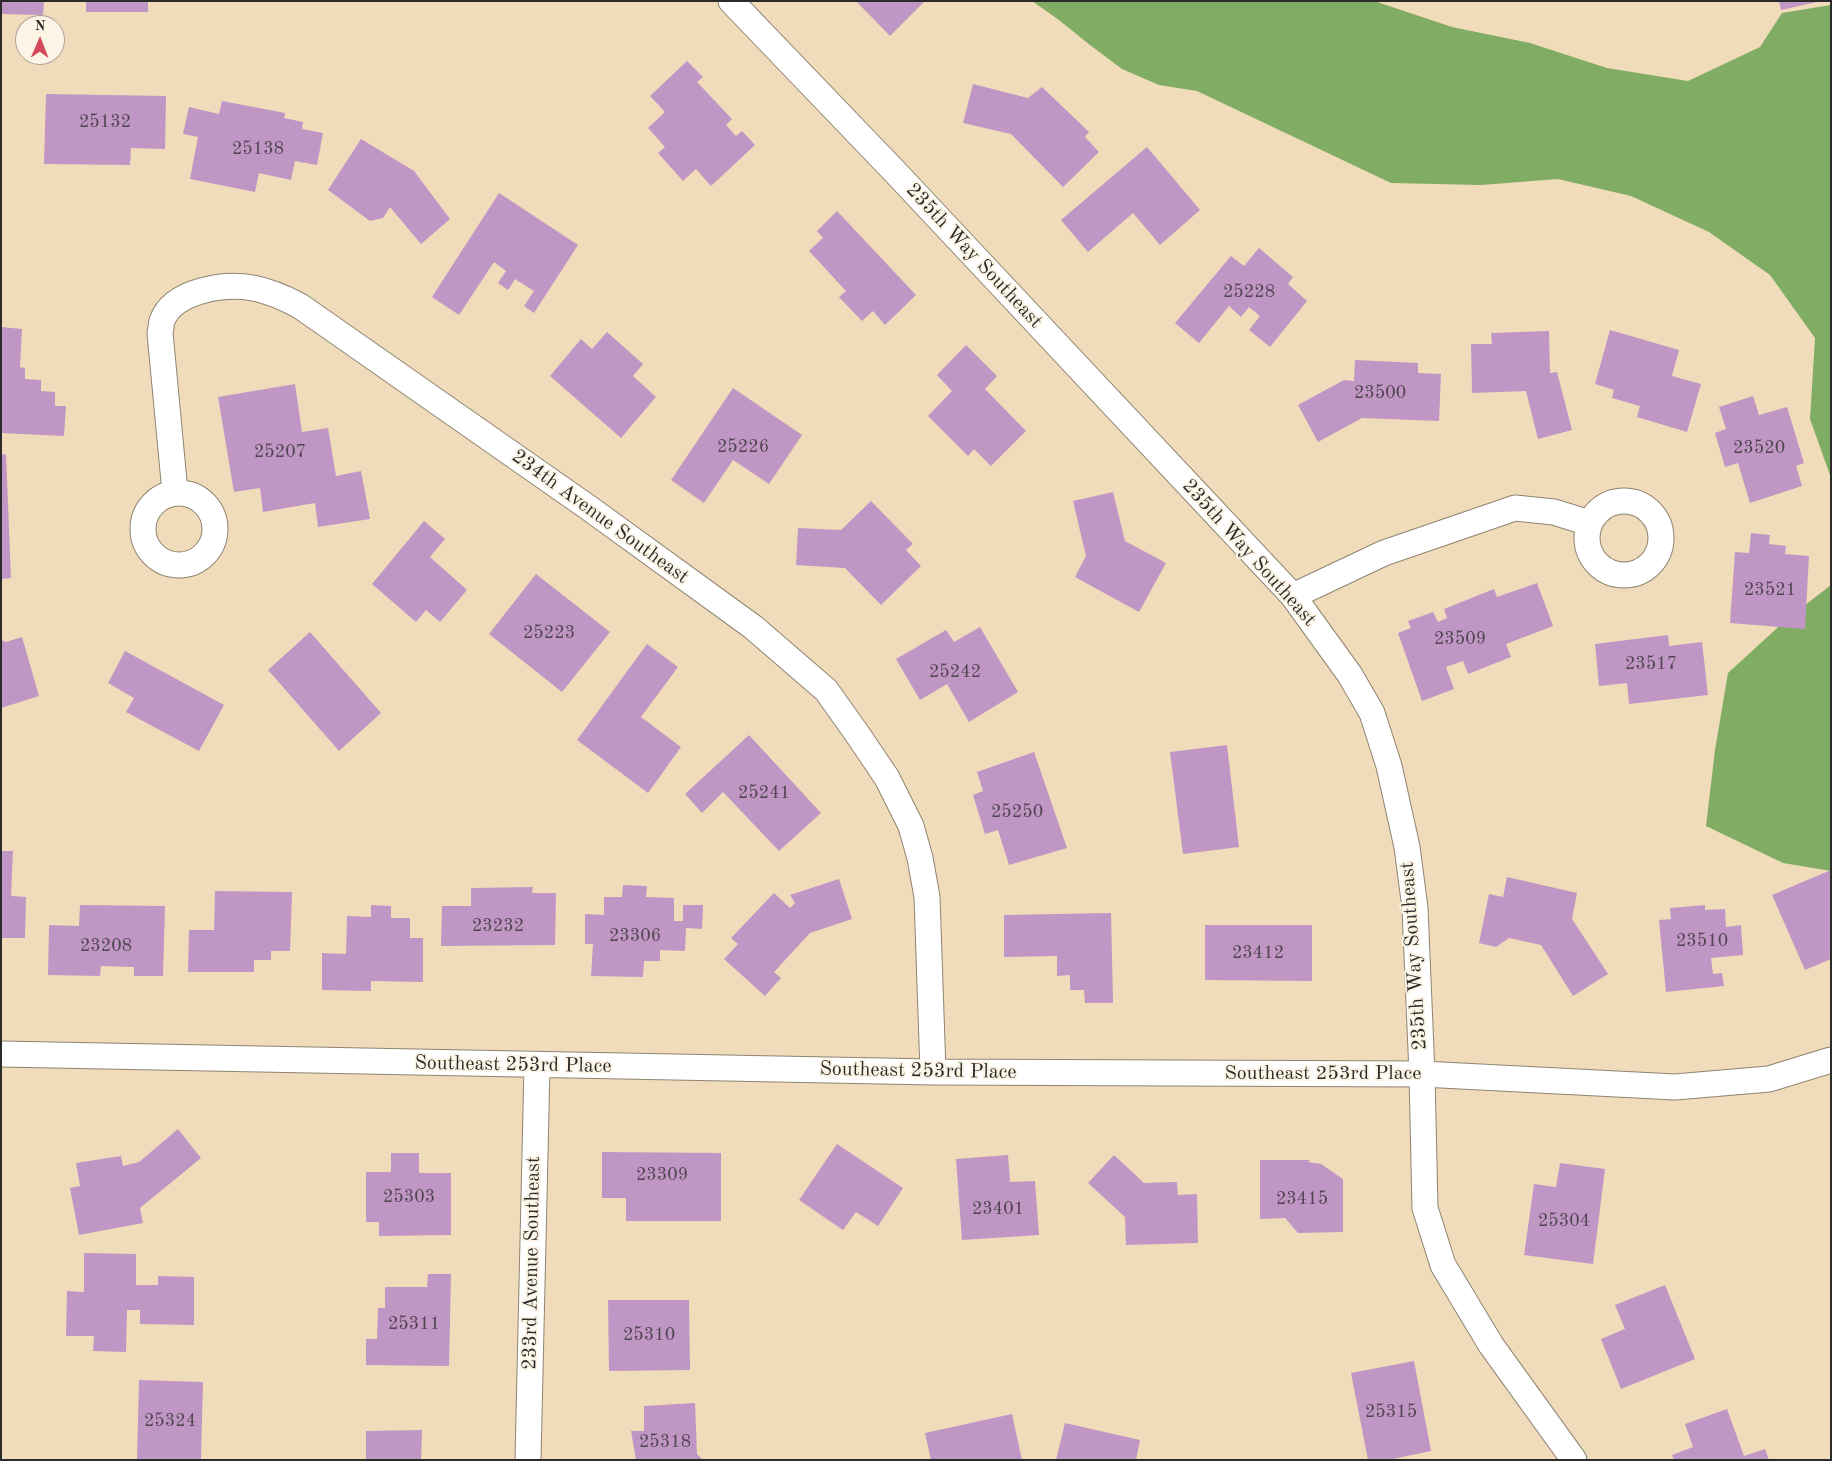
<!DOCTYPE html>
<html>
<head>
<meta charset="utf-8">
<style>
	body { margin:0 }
	#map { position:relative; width:1832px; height:1461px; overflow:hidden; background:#f0dcba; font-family:"Old Standard TT",serif }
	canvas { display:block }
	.frame { position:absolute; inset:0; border:2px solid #2b2b2b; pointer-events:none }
	.north { position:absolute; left:15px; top:15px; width:50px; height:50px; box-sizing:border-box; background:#fcf5e5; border:1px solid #a8a49b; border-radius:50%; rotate:1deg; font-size:14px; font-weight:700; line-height:20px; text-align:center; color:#2b2b2b }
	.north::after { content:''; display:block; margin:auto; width:18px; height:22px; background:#d1495b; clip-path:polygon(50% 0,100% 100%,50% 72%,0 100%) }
</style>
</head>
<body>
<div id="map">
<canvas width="1832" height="1461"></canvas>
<div class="frame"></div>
<div class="north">N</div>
</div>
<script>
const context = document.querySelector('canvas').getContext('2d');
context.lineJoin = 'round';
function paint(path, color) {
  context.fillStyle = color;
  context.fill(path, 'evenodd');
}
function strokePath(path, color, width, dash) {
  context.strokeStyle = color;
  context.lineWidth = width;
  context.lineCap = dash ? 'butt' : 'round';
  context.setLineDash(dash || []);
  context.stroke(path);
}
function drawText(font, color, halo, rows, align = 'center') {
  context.font = font + ' "Old Standard TT",serif';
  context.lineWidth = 4;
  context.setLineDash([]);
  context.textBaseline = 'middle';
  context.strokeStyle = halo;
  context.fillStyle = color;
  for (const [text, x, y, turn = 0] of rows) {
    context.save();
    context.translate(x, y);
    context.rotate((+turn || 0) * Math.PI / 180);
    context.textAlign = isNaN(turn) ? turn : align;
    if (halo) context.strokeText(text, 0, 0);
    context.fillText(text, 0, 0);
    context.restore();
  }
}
const forest = new Path2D(`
	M1032,1H1374L1452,27L1530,43L1607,68L1688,81L1760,47L1782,13L1831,5V478L1810,419L1815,338L1770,275L1709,232L1631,196L1558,179L1481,185L1391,183L1197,91L1159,85L1122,69L1090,45L1059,20Z
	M1831,585V871L1783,863L1706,826L1715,750L1728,673L1787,619Z`);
const building = new Path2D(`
	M1,1H44L43,15L1,14Z
	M86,1H148V12H86Z
	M856,1H925L890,36Z
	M1779,1H1816L1817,2L1781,10Z
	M687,61L703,77L697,82L732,119L726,125L736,136L742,131L755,145L711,186L696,169L683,181L658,153L665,147L648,128L665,112L650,96Z
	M973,84L1028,98L1042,87L1089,132L1085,137L1099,152L1063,187L1011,134L963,123Z
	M46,94L166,96L165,149L131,148L130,165L44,164Z
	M222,101L285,113L284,118L303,122L302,129L323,133L317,165L295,161L291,180L259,173L255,192L190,179L198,137L183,134L189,107L219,114Z
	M361,139L414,171L450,219L421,244L390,207L383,218L370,221L328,190Z
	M1147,147L1200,210L1160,245L1133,213L1088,252L1061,220Z
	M499,193L578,245L534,313L524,306L534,291L515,279L508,290L498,283L506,271L494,262L459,315L432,297Z
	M837,211L916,295L885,325L873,311L862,321L839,297L846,291L809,251L823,238L817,231Z
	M1259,248L1293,277L1288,284L1307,301L1270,347L1249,330L1260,316L1249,307L1241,317L1229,306L1199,343L1175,323L1231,256L1244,266Z
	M1,327L22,329L20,367L25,368V379L41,380V391L55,392V406H66L64,436L1,433Z
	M1610,330L1679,350L1672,376L1701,384L1687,432L1637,417L1640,406L1612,398L1614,390L1595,384Z
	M1549,331L1550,373L1557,372L1572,430L1538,439L1526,391L1472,393L1471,344H1492L1491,333Z
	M607,332L643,364L633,376L656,397L621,438L550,376L581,339L592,349Z
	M966,345L997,376L985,389L1026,431L991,466L974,449L968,456L928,416L952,391L937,375Z
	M1355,360L1418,363V373L1441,374L1439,421L1362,418L1318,442L1298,405L1344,380L1354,381Z
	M295,384L302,432L328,428L336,476L361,471L370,519L318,527L315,503L263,512L260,488L234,492L218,397Z
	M733,388L802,435L769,484L733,460L704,503L671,480Z
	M1753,396L1759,415L1787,407L1804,463L1796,466L1802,486L1750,503L1738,463L1725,467L1715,433L1726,429L1719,407Z
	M6,454L11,578L1,579V455Z
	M1113,492L1125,541L1166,563L1139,612L1075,577L1086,556L1073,501Z
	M871,501L913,544L906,550L921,566L881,605L845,568L796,565L798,528L841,530Z
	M424,521L445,539L430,557L467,590L440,622L426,610L416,622L372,584Z
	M1751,533L1770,535L1769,544L1786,546L1785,554L1809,556L1805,629L1730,623L1735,552L1749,553Z
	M536,574L610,632L562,692L489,634Z
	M1537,583L1553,626L1506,644L1511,657L1468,674L1463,661L1446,667L1454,689L1422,701L1398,633L1411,628L1408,621L1433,612L1438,622L1447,618L1444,609L1494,589L1497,597Z
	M980,627L1018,692L969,722L947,684L920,700L896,659L946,630L954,642Z
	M310,632L381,713L339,751L268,670Z
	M1668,635L1669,646L1702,642L1708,695L1629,704L1627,683L1599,686L1595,644Z
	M22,637L39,696L1,708V640L6,642Z
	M647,644L678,667L641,717L681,747L648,793L577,740Z
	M125,651L224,705L199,751L126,712L134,698L108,683Z
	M749,735L821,813L779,851L723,792L702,813L685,794Z
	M1227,745L1239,847L1183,854L1170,752Z
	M1034,752L1067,848L1009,865L998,830L985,834L973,795L983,791L977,772Z
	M1,851H13L11,896L26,897L25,938H1Z
	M1831,870V959L1805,970L1772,895Z
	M1507,877L1577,893L1572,919L1608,974L1573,996L1541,945L1509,938L1496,947L1479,943L1489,894L1503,897Z
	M839,879L852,919L810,933L774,972L781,978L765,996L724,959L738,944L731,938L774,893L790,908L795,903L790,895Z
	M623,885L647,886L646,897L674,898V921H683V905H703L702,929L686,928L685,951L660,950V961H644L643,977L591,976L593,944H585V914L604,915V897H622Z
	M533,887L532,893H556L555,945L441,946L442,906H471V888Z
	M215,891L292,892L290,951H271V960H254V972H188L189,930H214Z
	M80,905L165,906L163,976H134V967L101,966L100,976L48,975L49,925L79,926Z
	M371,905L391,906V918H410V938H423V982L371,981V991L322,990V953L346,954L347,916L371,917Z
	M1705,905V910L1725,909L1726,927L1741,925L1743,955L1711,958L1713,974L1722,973L1724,986L1666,992L1659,920L1671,919L1670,908Z
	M1111,913L1113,1003H1085L1084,990H1070V975L1057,976V956L1004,957V915Z
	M1205,925H1312V981L1205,980Z
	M178,1129L201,1158L140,1208L143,1223L79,1235L70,1188L80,1186L76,1163L121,1156L123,1166L139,1162Z
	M837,1144L903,1188L878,1226L856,1212L843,1230L799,1200Z
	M602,1152L721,1153V1221H626V1198H602Z
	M391,1153H419V1173H451V1235L379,1236V1222H366V1172H391Z
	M1008,1155L1010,1182L1035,1181L1039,1235L962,1240L956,1159Z
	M1114,1155L1144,1183L1177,1182L1178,1195L1197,1194L1198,1243L1126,1245L1125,1217L1088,1183Z
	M1260,1160H1310L1308,1162L1321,1164L1343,1179V1232L1298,1233L1285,1218L1260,1219Z
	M1560,1163L1605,1169L1593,1264L1524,1255L1534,1184L1556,1187Z
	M84,1253L136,1254V1285H158V1276L194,1277V1325L140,1324V1310H127L126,1352L93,1351L94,1336H66L67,1291L84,1292Z
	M428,1274H451L449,1366L366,1365V1339H377L378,1308H385V1287H427Z
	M1665,1285L1695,1359L1621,1389L1601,1339L1625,1329L1615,1305Z
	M608,1300H689L690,1370L609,1371Z
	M1414,1361L1431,1451L1388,1460H1368L1351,1373Z
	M139,1380L203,1382L201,1460H137Z
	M695,1403L697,1454L703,1460H636L631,1431H644V1406Z
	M1727,1409L1744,1456L1765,1449L1769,1460H1674L1672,1455L1693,1447L1685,1424Z
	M1012,1414L1022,1460H931L925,1433Z
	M1065,1423L1140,1440L1136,1460H1056Z
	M422,1430L421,1460H366V1431Z`);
const minor = new Path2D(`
	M731,1L898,175L1293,596L1350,675L1372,713L1389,766L1407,847L1415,908L1422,1074L1425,1208L1443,1265L1491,1345L1574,1460
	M175,492L160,333C161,329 161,325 162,321C173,290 225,283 253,288C270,291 285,298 300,306L589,508L753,627L826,690L858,735L887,778L911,826L920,858L927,897L933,1072
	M143 529a36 36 0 1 1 72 0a36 36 0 1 1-72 0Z
	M1587 538a37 37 0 1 1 74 0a37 37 0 1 1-74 0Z
	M1293,596L1384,553L1515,508L1554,512L1589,523
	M1,1054L933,1072L1422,1074L1675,1087L1769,1079L1831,1060
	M528,1460L537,1066`);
const numberNames = [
	["25132",105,122],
	["25138",258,149],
	["25228",1249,292],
	["23500",1380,393],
	["25226",743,447],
	["23520",1759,448],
	["25207",280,452],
	["23521",1770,590],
	["25223",549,633],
	["23509",1460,639],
	["23517",1651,664],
	["25242",955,672],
	["25241",764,793],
	["25250",1017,812],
	["23232",498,926],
	["23306",635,936],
	["23510",1702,941],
	["23208",106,946],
	["23412",1258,953],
	["23309",662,1175],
	["25303",409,1197],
	["23415",1302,1199],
	["23401",998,1209],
	["25304",1564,1221],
	["25311",414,1324],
	["25310",649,1335],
	["25315",1391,1412],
	["25324",170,1421],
	["25318",665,1442]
];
const streetNames = [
	["235th Way Southeast",974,256,47],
	["234th Avenue Southeast",600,517,36],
	["235th Way Southeast",1249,553,48],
	["235th Way Southeast",1414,956,-94],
	["Southeast 253rd Place",513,1065,1],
	["Southeast 253rd Place",918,1071,1],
	["Southeast 253rd Place",1323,1074],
	["233rd Avenue Southeast",532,1263,-89]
];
paint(forest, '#80ac63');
paint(building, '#c096c4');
strokePath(minor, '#8e8472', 27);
strokePath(minor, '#fff', 25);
drawText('18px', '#504651', null, numberNames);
drawText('20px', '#2b2b2b', '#fcf5e5', streetNames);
</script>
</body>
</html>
